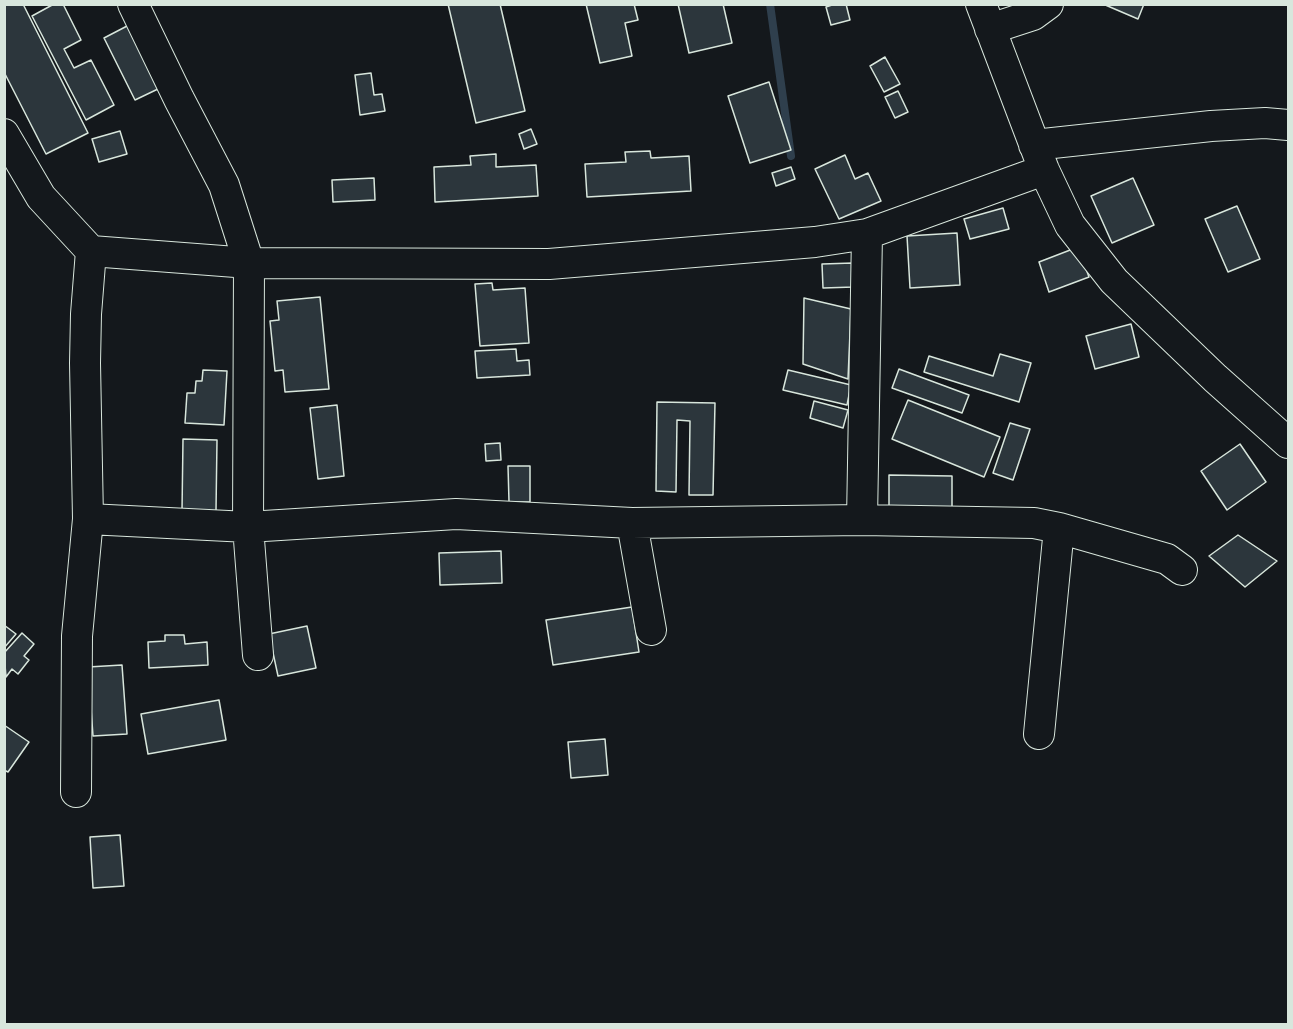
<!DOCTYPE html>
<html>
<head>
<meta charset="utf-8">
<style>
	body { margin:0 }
	#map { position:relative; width:1293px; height:1029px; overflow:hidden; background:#14181c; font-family:Signika,sans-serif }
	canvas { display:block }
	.frame { position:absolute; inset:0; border:6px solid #d8e6dc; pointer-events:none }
</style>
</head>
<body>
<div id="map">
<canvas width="1293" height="1029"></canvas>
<div class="frame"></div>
</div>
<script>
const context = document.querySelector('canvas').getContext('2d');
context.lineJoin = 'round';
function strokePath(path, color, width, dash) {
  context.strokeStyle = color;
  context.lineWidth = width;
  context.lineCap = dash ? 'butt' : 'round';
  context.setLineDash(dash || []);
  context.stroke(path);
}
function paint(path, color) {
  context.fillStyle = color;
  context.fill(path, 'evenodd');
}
const stream = new Path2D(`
	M770,4L791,156`);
const building = new Path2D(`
	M4,4H23L88,133L46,154L4,72Z
	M54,4H63L81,40L64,49L74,68L91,60L114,105L86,120L32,16Z
	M448,4H500L525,111L476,123Z
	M586,4H634L638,20L625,23L632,56L600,63Z
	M678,4H723L732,43L689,53Z
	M835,4H846L850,20L831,25L826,7Z
	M1103,4H1144L1138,19Z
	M129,25L160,88L135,100L104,38Z
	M885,57L900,84L884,92L870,66Z
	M371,73L374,95L382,94L385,111L360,115L355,75Z
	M769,82L791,150L750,163L728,96Z
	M898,91L908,112L895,118L885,97Z
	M531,129L537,144L524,149L519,134Z
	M120,131L127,154L99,162L92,139Z
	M650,151L651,158L689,156L691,191L587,197L585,164L626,162L625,152Z
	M496,154V167L536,165L538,196L435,202L434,167L471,165L470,156Z
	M845,155L855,179L868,173L881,201L839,219L815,169Z
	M791,167L795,179L776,186L772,173Z
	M374,178L375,200L333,202L332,180Z
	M1133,178L1154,225L1112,243L1091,196Z
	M1237,206L1260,259L1228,272L1205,219Z
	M1003,208L1009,229L970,239L964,219Z
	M957,233L960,285L910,288L907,236Z
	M1078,247L1089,277L1049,292L1039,262Z
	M853,263L854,287L823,288L822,264Z
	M492,283L493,290L525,288L529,343L480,346L475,284Z
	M320,297L329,389L285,392L283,370L275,371L270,321L279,320L277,301Z
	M804,298L851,309L848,379L803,364Z
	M1131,324L1139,357L1095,369L1086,336Z
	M516,349L517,361L529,360L530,375L477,378L475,351Z
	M1000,354L1031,363L1019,402L924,372L929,356L993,376Z
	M899,369L969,395L962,413L892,388Z
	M203,370L227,371L224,425L185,423L187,393H195L196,381H202Z
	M788,370L851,385L847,405L783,390Z
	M908,400L1000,437L984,477L892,439Z
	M814,401L848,410L843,428L810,418Z
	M657,402L715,403L713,495H689L690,421L677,420L676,492L656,491Z
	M337,405L344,476L318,479L310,408Z
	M1010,423L1030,429L1013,480L993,473Z
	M183,439L217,440L216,511H182Z
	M500,443L501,460L486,461L485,444Z
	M1240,444L1266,482L1227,510L1201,471Z
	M508,466H530V502H509Z
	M889,475L952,476V512L889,511Z
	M1238,535L1277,561L1245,587L1209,556Z
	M501,551L502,583L440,585L439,553Z
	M632,607L639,652L553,665L546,620Z
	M4,625L16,634L4,648Z
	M307,626L316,668L278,676L269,634Z
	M22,633L34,644L24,656L29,660L18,674L12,669L6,677L4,653Z
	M165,635H184L185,644L207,642L208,665L149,668L148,642L165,641Z
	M122,665L127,734L93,736L88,667Z
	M219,700L226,740L148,754L141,714Z
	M4,725L29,742L8,772L4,770Z
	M605,739L608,775L571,778L568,742Z
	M120,835L124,886L93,888L90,837Z`);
const minor = new Path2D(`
	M133,4L179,99L224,185L249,263L248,527L258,655
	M981,4L1044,170L1070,225L1114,281L1215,378L1288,443
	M990,29L1033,15L1048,4
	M4,134L41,197L91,251L86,314L85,363L88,519L77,636L76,792
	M1034,145L1211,126L1265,123L1288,125
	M91,251L249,263L549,264L815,242L867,234L1044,170
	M88,519L248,527L456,514L632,523L862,520L1034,523L1059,528L1039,734
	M862,520L867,234
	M632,523L651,630
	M1059,528L1167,559L1182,570`);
strokePath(stream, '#2f3f4d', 8);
paint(building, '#2c363c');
strokePath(building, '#d8e6dc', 1.5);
strokePath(minor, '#d8e6dc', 32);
strokePath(minor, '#14181c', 30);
</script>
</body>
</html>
